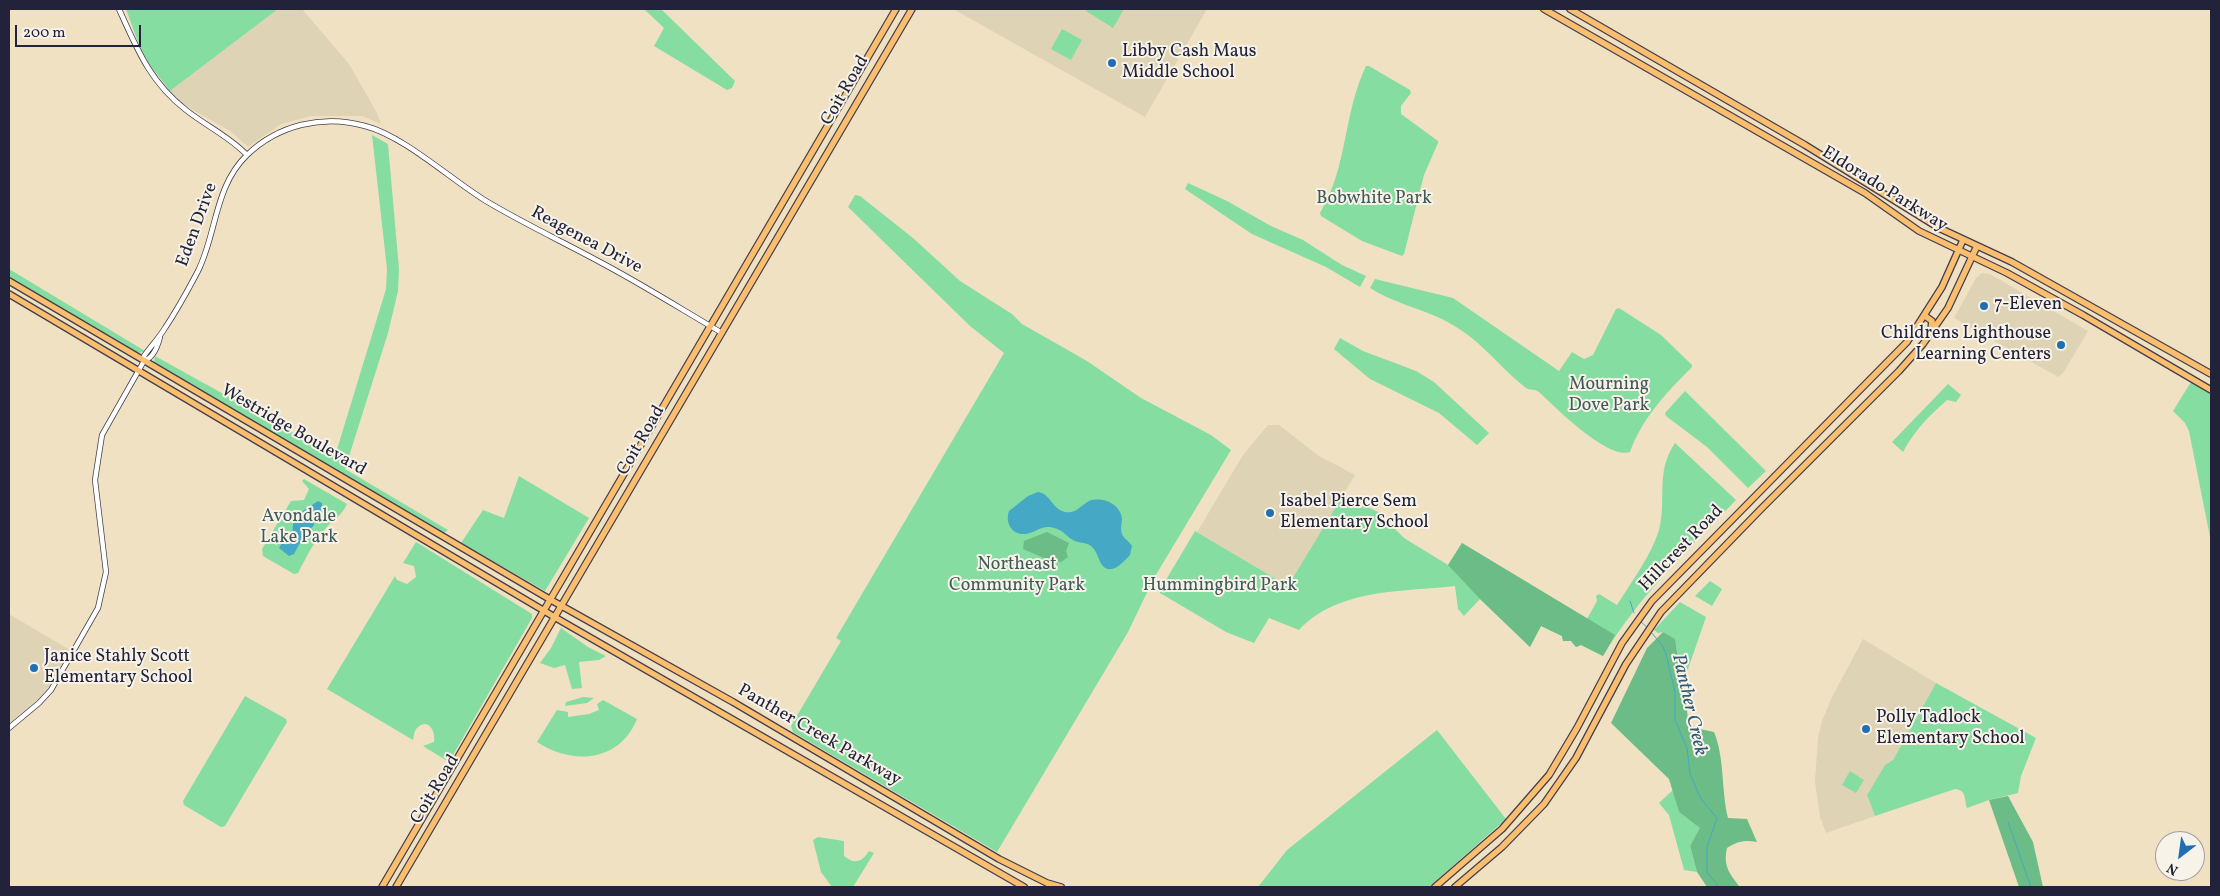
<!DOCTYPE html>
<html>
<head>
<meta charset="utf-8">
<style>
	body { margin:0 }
	#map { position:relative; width:2220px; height:896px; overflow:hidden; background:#f0e1c3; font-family:Vollkorn,serif }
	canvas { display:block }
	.frame { position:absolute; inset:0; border:10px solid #22223b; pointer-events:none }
	.north { position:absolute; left:2155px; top:831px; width:50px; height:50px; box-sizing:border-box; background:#f7f3e8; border:1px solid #a29fa3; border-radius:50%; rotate:210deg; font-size:14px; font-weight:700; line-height:20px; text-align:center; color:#22223b }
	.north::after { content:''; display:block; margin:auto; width:18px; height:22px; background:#1f6fb2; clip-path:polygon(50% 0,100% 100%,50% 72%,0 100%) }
	.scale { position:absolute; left:15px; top:25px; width:126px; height:22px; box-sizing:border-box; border:2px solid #22223b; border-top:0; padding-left:6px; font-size:15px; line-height:18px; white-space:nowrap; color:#22223b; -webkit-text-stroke:4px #f7f3e8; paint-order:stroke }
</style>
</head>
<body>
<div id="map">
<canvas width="2220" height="896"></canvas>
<div class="frame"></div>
<div class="north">N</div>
<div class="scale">200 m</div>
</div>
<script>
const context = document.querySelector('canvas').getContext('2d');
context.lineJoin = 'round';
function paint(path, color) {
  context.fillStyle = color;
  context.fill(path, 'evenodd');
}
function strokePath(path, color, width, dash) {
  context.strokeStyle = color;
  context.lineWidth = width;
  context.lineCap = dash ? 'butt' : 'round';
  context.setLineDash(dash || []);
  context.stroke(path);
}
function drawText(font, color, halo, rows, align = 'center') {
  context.font = font + ' Vollkorn,serif';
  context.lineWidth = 4;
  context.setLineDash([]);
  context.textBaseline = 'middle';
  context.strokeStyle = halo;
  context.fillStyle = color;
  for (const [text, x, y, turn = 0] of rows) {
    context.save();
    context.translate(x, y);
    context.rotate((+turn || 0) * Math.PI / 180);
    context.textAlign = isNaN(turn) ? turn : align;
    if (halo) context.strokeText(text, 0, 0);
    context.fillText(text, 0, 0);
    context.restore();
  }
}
const built = new Path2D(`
	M278,9H302L349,64L377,113L381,124L362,116H311L281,124L248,147L230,131L186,106L170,91Z
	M953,9H1207L1145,117Z
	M1982,273L1990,274L2088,331L2063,373L2058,377L1954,318L1976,278Z
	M1268,425H1279L1319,456L1355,475L1288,586L1197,532L1243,455Z
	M9,614L70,650L49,687L38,699L9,724Z
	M1863,639L1936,683L1893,760L1885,765L1867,795L1875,816L1826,833L1820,817L1815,782L1818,737L1822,721L1832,697Z`);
const green = new Path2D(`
	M126,9H278L170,91L143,56Z
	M644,9H661L735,81L732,88L727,90L654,46L664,28Z
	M1087,9H1124L1113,28L1086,11Z
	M1062,29L1082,40L1071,60L1051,49Z
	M1366,66H1369L1410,90L1411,93L1401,106V114L1438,141V143L1424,175L1404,254L1402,256L1362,241L1321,216L1320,213C1348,167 1343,114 1366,66Z
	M372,135L388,144L399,269L398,291L388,333L345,469L448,530L443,534L155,364L154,361L155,356L335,456L386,289L387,269Z
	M1188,183L1227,201L1271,226L1303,240L1342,265L1366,276L1360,287L1326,267L1252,234L1185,189Z
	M855,195L860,196L913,238L960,281L1012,314L1022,324L1087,361L1141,398L1211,435L1231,450L1154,578L1128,632L997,852L793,732L791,726L841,641L836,638L1004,353L970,326L848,207Z
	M9,269L145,351L144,352L137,353L9,277Z
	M1375,279L1453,298L1559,371L1572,352L1584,359L1593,355L1616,309L1619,308L1661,335L1692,365V367C1667,392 1642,418 1630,452C1608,460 1555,407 1540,393C1535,388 1530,391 1526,388C1496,364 1481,339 1444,320C1419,308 1394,303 1370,288Z
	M1340,338L1363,351L1416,371L1434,382L1489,433L1477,445L1439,413L1370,379L1334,349Z
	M2191,382L2211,395V542L2189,431L2185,423L2173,411Z
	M1948,384L1961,395L1956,402L1947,400C1928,417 1916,429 1903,452L1892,442Z
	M1685,391L1766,471L1748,488L1707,447L1666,416L1665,413Z
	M1675,443L1736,500C1688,549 1639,596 1603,656L1581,645L1576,647L1571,641H1563L1562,636L1541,626L1530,647L1480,599L1464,616L1458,609L1455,586C1403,592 1338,588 1299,630L1269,618L1254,643L1226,632L1160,593V590L1195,531L1288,586L1343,495L1378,512L1404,538L1448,565L1462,543L1587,619L1597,601L1596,596L1599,594L1617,605C1632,581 1651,556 1659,530C1667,499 1655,472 1675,443Z
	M519,476L589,518L545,591L461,543L483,510L504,518Z
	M304,479L347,504C342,516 333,519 326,528C314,541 306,558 298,573L294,574L263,556L262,549L291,501L304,500L309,489L302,481Z
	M416,542L532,614V618L449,762L423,746L434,742C436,731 428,717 417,728C414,731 414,736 413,740L327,689L395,576L397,580L407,584L416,577L414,566L403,563Z
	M1710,581L1722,589L1712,606L1695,596Z
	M1680,602L1706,617L1687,672L1683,671L1678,657L1676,644L1663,632L1658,633L1654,630Z
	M561,628L588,647L606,656L599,660L579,662L582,688L572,689L565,665L554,668L540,663L551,648Z
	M1936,683L2036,738L2021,776L2018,793L1989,800L1967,808C1964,800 1967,790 1955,789L1875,816L1867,795L1885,765L1893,760Z
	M245,696L286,719L287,722L225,826L221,827L184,805L183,801Z
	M583,697L594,698L587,703L565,706L566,702Z
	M603,700L637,719C619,763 572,765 537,742L557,710L568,712V717L589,714L599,710L597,704Z
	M1437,730L1506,819L1429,887H1258L1287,850Z
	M1850,771L1864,780L1856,793L1842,785Z
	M1673,790L1679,812L1701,828L1690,846L1697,872L1684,870L1669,815L1659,803Z
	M818,837L844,841V856C855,865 862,862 869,851L874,853L853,887H832L821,872L813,840Z`);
const forest = new Path2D(`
	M1047,532L1069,543L1066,551L1068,557L1061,562L1051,561L1023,549L1024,541Z
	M1462,543L1615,635L1603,656L1581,645L1576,647L1571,641H1563L1562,636L1541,626L1530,647L1480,599L1448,565Z
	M1663,632L1675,639L1678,657L1683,671L1688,720L1695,728L1714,732C1725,759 1721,790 1728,818L1747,819L1757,842C1745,840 1738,841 1727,848C1723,865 1729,873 1739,886L1757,887H1707L1697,872L1690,846L1700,828L1679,812L1669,779L1611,723L1647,648Z
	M2008,796L2033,842L2043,887H2019L1989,800Z`);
const water = new Path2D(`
	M1038,492C1051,494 1052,509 1065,512C1076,514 1080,506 1089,501C1102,496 1121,504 1122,519C1122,524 1120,528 1122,534C1124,539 1129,541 1132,546L1130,555C1125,560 1116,571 1108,569C1099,567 1099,554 1093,548C1087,541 1080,544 1073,540C1067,537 1064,531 1057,529C1042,523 1037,533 1025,534C1011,535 1005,522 1009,511L1028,496Z
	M318,501L322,503V509L315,518L314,525L301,541L294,554L289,556L279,548L283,541L291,540L294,536C288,516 304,511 318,501Z`);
const stream = new Path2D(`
	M1630,601L1634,613
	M1640,621L1648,628
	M1650,631L1662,645L1666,654L1675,692V720L1687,748L1690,774L1701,799L1717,818L1707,847V872L1719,887
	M2008,822L2031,887`);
const minor = new Path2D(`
	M119,9C137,49 150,82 186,110C206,126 229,136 247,155
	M144,361C153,358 158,345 160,337
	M9,728L39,703L51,690L98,608L106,572L95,480L102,435L144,361V356C151,346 159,338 165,328C177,310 188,290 198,271C217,233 214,187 247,155C278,125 323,114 365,126C404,136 450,179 486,201C523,223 561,241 598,261C640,283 681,309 722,333`);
const major = new Path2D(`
	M1544,9L1865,193L1919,231L2007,273L2083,315L2211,390
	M1570,9L1805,145L1939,228L2012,262L2211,374
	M9,281L551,600L733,702L999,859L1047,883L1061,887
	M9,294L563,622L1024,887
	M1925,316L1932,321L1931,330
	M382,887L896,9
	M396,887L912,9
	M1435,887L1502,829L1549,775L1577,728L1622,643L1652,601L1907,342L1942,287L1963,240
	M1455,887L1502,847L1544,804L1576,758L1626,664L1661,612L1760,510L1899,371L1923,344L1948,308L1977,246`);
const markers = [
	[1112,63,5,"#1f6fb2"],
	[1984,306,5,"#1f6fb2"],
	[2061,345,5,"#1f6fb2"],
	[1270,513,5,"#1f6fb2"],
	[34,668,5,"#1f6fb2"],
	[1866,729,5,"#1f6fb2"]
];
const poiNames = [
	["Libby Cash Maus",1122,53],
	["Middle School",1122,74],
	["7-Eleven",1994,306],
	["Childrens Lighthouse",2051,335,"right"],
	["Learning Centers",2051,356,"right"],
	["Isabel Pierce Sem",1280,503],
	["Elementary School",1280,524],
	["Janice Stahly Scott",44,658],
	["Elementary School",44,679],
	["Polly Tadlock",1876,719],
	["Elementary School",1876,740]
];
const streetNames = [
	["Coit Road",846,91,-60],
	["Eldorado Parkway",1884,190,32],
	["Eden Drive",198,225,-70],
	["Reagenea Drive",586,241,28],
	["Westridge Boulevard",293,431,30],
	["Coit Road",642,441,-60],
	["Hillcrest Road",1682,549,-46],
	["Panther Creek Parkway",819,736,30],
	["Coit Road",436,790,-59]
];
const parkNames = [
	["Bobwhite Park",1374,200],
	["Mourning",1609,386],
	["Dove Park",1609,407],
	["Avondale",299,518],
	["Lake Park",299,539],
	["Northeast",1017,566],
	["Community Park",1017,587],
	["Hummingbird Park",1220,587]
];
const waterNames = [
	["Panther Creek",1688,705,77]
];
paint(built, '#dfd3b5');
paint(green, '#85dda1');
paint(forest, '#6cbc87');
paint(water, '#45a9c5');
strokePath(stream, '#45a9c5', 1);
strokePath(minor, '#413f4f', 6);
strokePath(major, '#413f4f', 8);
strokePath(minor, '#fff', 4.5);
strokePath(major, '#fbbe6e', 5.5);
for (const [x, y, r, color] of markers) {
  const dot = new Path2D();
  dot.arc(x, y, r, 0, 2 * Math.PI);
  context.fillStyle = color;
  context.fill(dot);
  strokePath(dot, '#f7f3e8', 2);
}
drawText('18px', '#22223b', '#f7f3e8', poiNames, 'left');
drawText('18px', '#22223b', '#f7f3e8', streetNames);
drawText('18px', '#405a5a', '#f7f3e8', parkNames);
drawText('italic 19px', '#305872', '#f7f3e8', waterNames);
</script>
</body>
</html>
